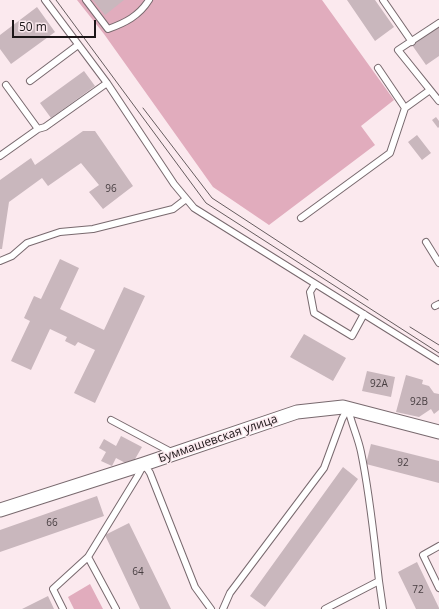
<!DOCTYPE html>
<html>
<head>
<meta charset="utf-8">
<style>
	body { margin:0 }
	#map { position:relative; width:439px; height:609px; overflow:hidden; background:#fbe9ee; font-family:"Open Sans",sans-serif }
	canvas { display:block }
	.scale { position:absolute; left:12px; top:20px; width:84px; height:18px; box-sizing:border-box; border:2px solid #1c1618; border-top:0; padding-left:5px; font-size:12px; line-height:14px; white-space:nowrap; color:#1c1618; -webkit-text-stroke:3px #fbe9ee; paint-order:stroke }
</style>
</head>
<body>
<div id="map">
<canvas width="439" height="609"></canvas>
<div class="scale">50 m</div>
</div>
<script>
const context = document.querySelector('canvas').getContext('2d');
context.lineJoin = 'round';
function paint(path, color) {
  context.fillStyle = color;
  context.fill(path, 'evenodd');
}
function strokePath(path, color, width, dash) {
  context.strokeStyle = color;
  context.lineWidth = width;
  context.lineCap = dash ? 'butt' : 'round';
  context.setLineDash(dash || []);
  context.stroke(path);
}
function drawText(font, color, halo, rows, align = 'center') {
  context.font = font + ' "Open Sans",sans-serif';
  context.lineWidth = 3;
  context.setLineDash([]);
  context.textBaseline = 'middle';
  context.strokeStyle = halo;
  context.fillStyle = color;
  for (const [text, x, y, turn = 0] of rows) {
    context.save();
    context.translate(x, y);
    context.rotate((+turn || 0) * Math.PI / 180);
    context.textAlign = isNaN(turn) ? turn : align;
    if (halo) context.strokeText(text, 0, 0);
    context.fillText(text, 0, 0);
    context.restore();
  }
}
const green = new Path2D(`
	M77,0H322L394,100L361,126L375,145L269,225L213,187L104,34Z
	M90,584L103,609H74L68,597Z`);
const building = new Path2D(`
	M93,0H124L105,15Z
	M347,0H375L394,27L375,41Z
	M37,7L55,32L11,64L0,49V35Z
	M439,26V56L426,65L412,45Z
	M84,71L95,86L51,118L40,103Z
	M436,117L439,121V127L438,128L432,120Z
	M83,131H95L133,186L103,209L89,192L99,185L81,163L48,186L42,178L9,202L2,249H0V180L31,158L35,165Z
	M417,135L431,153L422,160L408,142Z
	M60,259L79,268L60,309L104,330L124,287L145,296L95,403L74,393L95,350L78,342L75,346L65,341L67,337L50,329L31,370L11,361L30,321L24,318L34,296L41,299Z
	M304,334L346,358L333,381L290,357Z
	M367,371L395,377L391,397L362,391Z
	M406,375L423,380L422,384L429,386L434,393L439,394V410L434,414L431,409L419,417L396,412Z
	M121,436L142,447L131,466L116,458L112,466L101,461L106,452L99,448L104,439L116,446Z
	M371,444L439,461V483L366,464Z
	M343,467L358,479L265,607L250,596Z
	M97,496L104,516L0,552V530Z
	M129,523L171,609H140L105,535Z
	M417,562L439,608V609H416L398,572Z
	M48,596L54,609H22Z`);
const service = new Path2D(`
	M45,0L107,83L174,184L194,208L439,361
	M86,0L108,29C125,23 139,16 149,0
	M383,0L412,42
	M439,23L398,50L439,101
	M378,68L405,108
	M30,81L78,45
	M6,85L38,129
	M0,156L38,129L45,127L107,83
	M301,218L390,153L405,108L430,90
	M426,242L439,263
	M0,261L12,256L27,243L60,232L93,229L173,209L186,199
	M315,284L310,292L314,313L352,336L364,314
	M435,306L439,304
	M111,420L173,453
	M439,546L423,555L439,588
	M379,581L383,609
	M63,609L53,589L88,557
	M116,609L88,557L137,477L144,464L150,473L195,587L211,609
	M223,609L230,593L324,468L342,419L348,408
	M325,609L379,581C374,538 370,495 361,452C358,437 351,423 348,408`);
const minor = new Path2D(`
	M0,510L144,464L297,412L343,407L439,432`);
const tram = new Path2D(`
	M56,0L206,203L439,353
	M143,108L212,198L368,300
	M410,327L439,345`);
const numberNames = [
	["96",111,189],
	["92А",379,384],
	["92В",419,402],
	["92",403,463],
	["66",52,523],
	["64",138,572],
	["72",418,590]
];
const streetNames = [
	["Буммашевская улица",218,439,-19]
];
paint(green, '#e1acbd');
paint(building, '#c9b7bd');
strokePath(service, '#78696e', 8);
strokePath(minor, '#78696e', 15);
strokePath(service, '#fff', 6);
strokePath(minor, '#fff', 13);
strokePath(tram, '#665c5f', 1);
drawText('10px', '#473e41', null, numberNames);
drawText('12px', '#1c1618', '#fbe9ee', streetNames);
</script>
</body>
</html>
